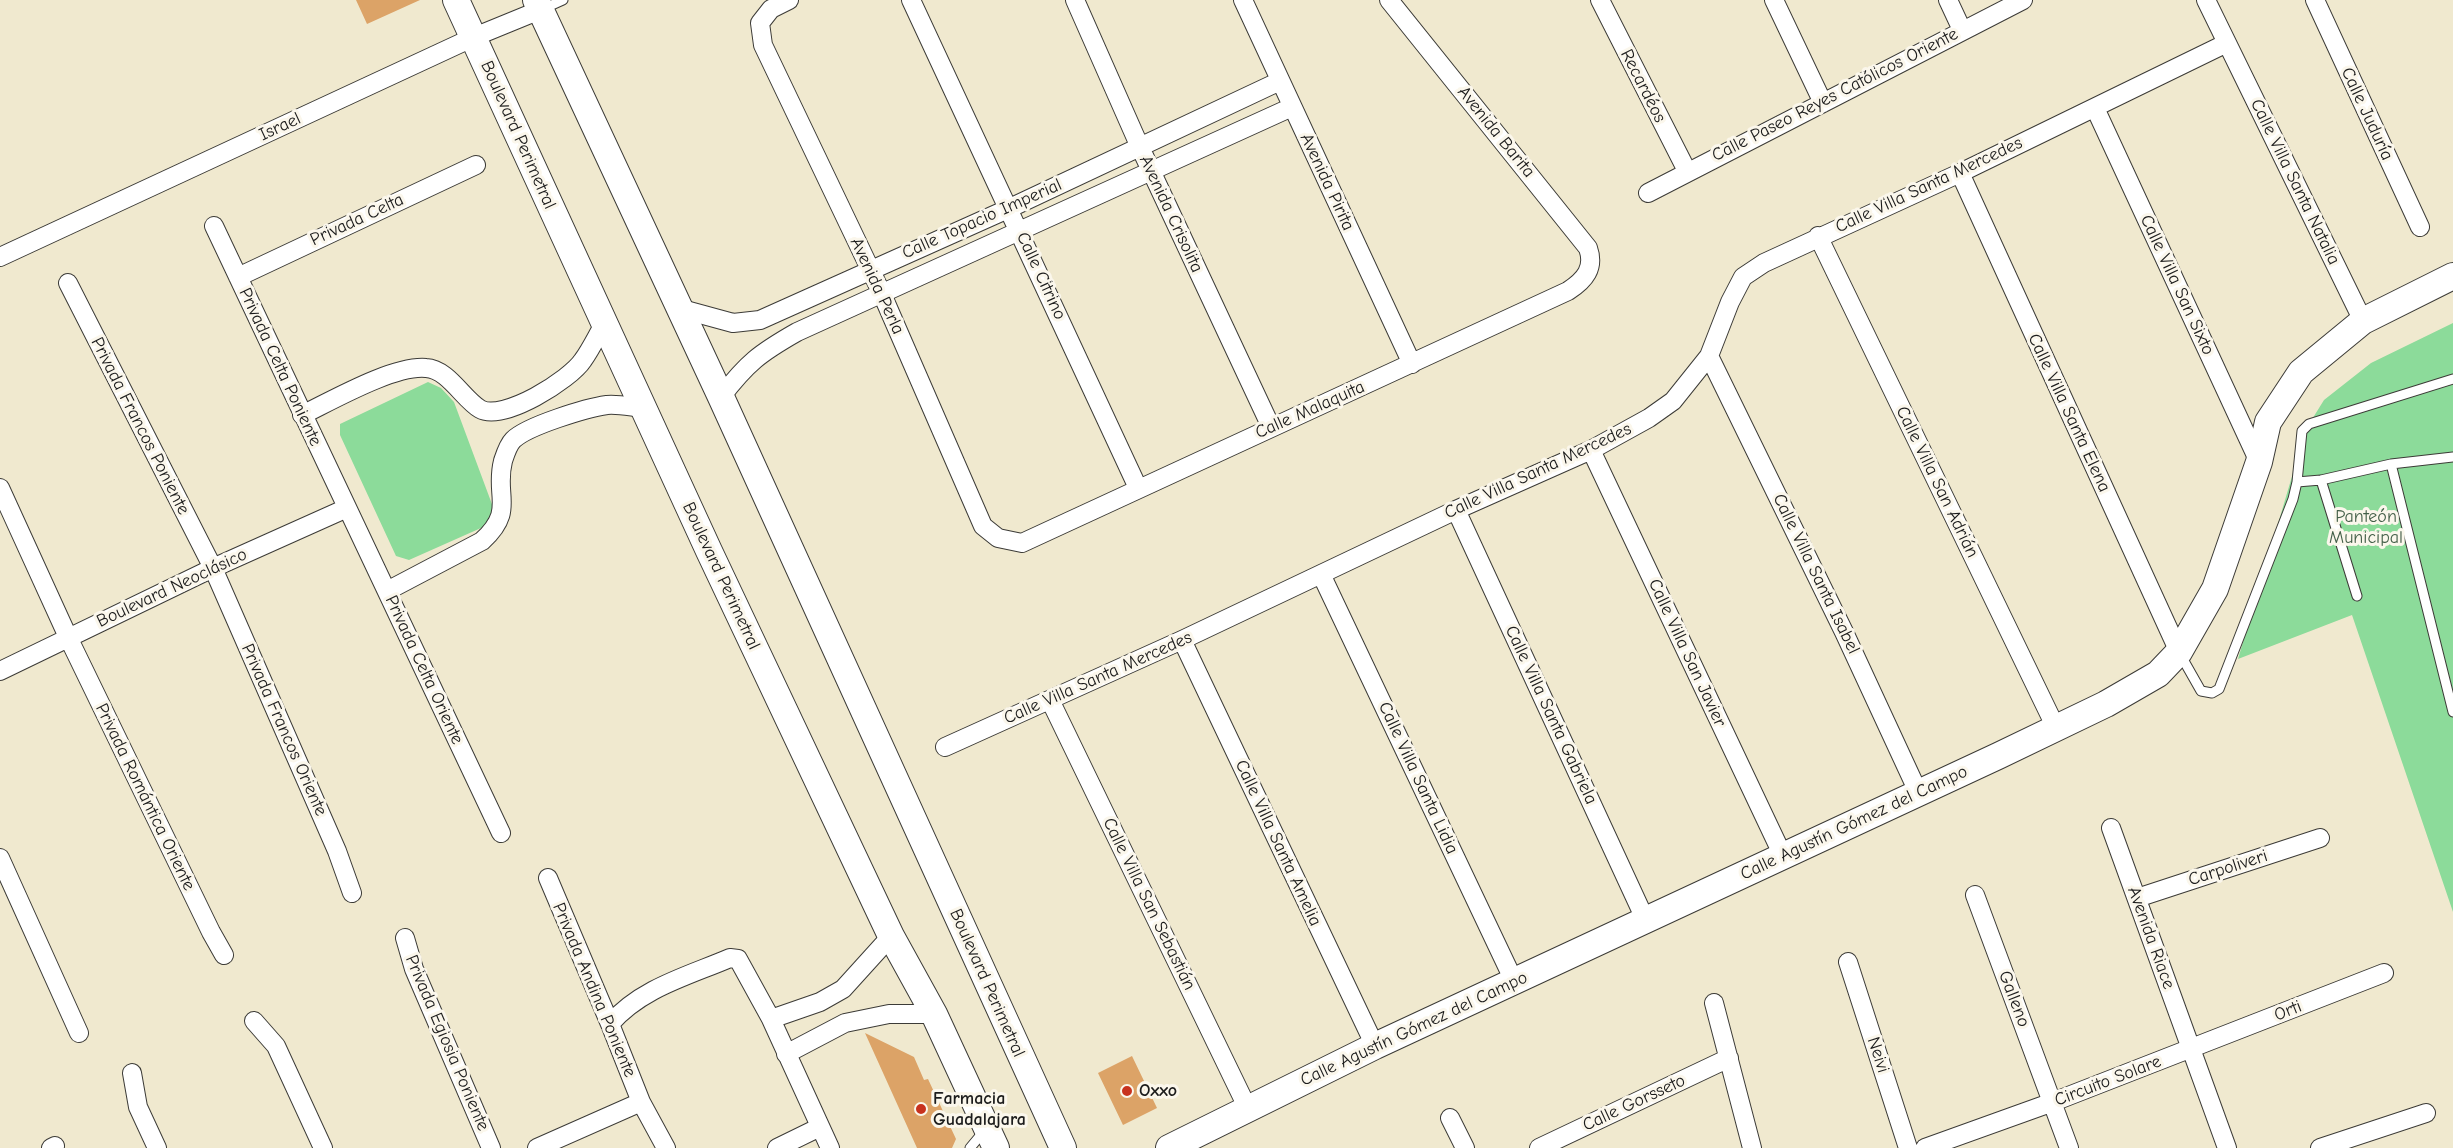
<!DOCTYPE html>
<html>
<head>
<meta charset="utf-8">
<style>
	body { margin:0 }
	canvas { display:block; background:#f0e9cf }
</style>
</head>
<body>
<canvas width="2453" height="1148"></canvas>
<script>
const context = document.querySelector('canvas').getContext('2d');
context.lineJoin = 'round';
function paint(path, color) {
  context.fillStyle = color;
  context.fill(path, 'evenodd');
}
function strokePath(path, color, width, dash) {
  context.strokeStyle = color;
  context.lineWidth = width;
  context.lineCap = dash ? 'butt' : 'round';
  context.setLineDash(dash || []);
  context.stroke(path);
}
function drawText(font, color, halo, rows, align = 'center') {
  context.font = font + ' "Comic Neue",sans-serif';
  context.lineWidth = 6;
  context.setLineDash([]);
  context.textBaseline = 'middle';
  context.strokeStyle = halo;
  context.fillStyle = color;
  for (const [text, x, y, turn = 0] of rows) {
    context.save();
    context.translate(x, y);
    context.rotate((+turn || 0) * Math.PI / 180);
    context.textAlign = isNaN(turn) ? turn : align;
    if (halo) context.strokeText(text, 0, 0);
    context.fillText(text, 0, 0);
    context.restore();
  }
}
const green = new Path2D(`
	M2453,323V912L2352,615L2238,659L2306,429L2324,400L2371,363Z
	M428,382L441,388L454,402L496,515L490,524L409,560L396,556L340,435V424Z`);
const building = new Path2D(`
	M356,0H420L367,24Z
	M865,1033L914,1057L924,1080L928,1079L956,1139L952,1148H917Z
	M1132,1056L1157,1108L1123,1125L1098,1073Z`);
const lane = new Path2D(`
	M543,9L563,0
	M2391,464L2453,712
	M2321,480L2357,596
	M2297,482L2321,480L2391,464L2453,457
	M2180,654L2201,691L2212,693L2219,689L2293,499L2297,482L2302,431L2309,424L2453,379
	M970,1148L985,1130`);
const street = new Path2D(`
	M789,0L771,9L760,23L763,45L882,294L983,526L998,538L1022,543L1568,291C1585,280 1595,268 1588,248L1389,0
	M911,0L1138,488
	M1075,0L1139,145L1271,427
	M1243,0L1412,364
	M1600,0L1687,171
	M1774,0L1823,103
	M1948,0L1962,30
	M2206,0L2363,321
	M2315,0L2420,227
	M2095,108L2259,462
	M1960,173L2179,652
	M1648,193L2023,0
	M214,226L501,833
	M1818,236L2056,728
	M0,257L474,37L540,10
	M238,277L476,165
	M68,283L213,568L337,851L352,893
	M678,308L733,323L760,320L1010,208L1280,81
	M1709,356L1844,632L1919,794
	M721,397C747,363 760,353 797,332L1292,107
	M302,415C333,400 394,365 426,368C448,369 463,399 480,409C503,422 570,380 583,360C591,349 597,336 604,324
	M1591,450L1783,856
	M0,488L68,637L211,932L224,955
	M1456,510L1645,919
	M1321,574L1514,981
	M387,591L482,541C516,510 494,496 503,461C505,455 508,445 513,440C527,426 586,408 607,405C619,404 632,407 644,408
	M1182,640L1375,1046
	M0,671L213,568L347,508
	M1050,700L1248,1109
	M945,747L1182,640L1456,510L1591,450L1649,418L1673,401L1709,356L1730,302L1743,277L1764,263L1960,173L2227,43
	M2111,828L2227,1148
	M0,858L79,1033
	M548,878L610,1024L641,1102L666,1148
	M1975,895L2069,1148
	M2137,898L2320,838
	M405,938L414,969L491,1148
	M1848,962L1908,1148
	M1714,1003L1752,1148
	M771,1019L820,1002L843,989L891,936
	M254,1021L276,1046L323,1148
	M610,1024C641,988 688,976 730,958L738,959L771,1019L830,1148
	M786,1054L845,1023L889,1014H934
	M132,1073L138,1107L157,1148
	M1450,1118L1465,1148
	M51,1148L55,1146
	M537,1148L641,1102
	M777,1148L820,1127
	M1539,1148L1729,1058
	M1925,1148L2053,1102L2384,973
	M2320,1148L2426,1113`);
const secondary = new Path2D(`
	M456,0L709,551L891,936L934,1014L996,1148
	M536,0L721,397L1063,1148
	M1169,1148L1375,1046L1998,756L2106,704L2158,674L2179,652L2215,589L2259,462L2268,422L2301,372L2363,321L2453,276`);
const markers = [
	[1127,1091,6,"#c8321e"],
	[921,1109,6,"#c8321e"]
];
const streetNames = [
	["Recardéos",1643,86,63],
	["Calle Paseo Reyes Católicos Oriente",1835,95,-27],
	["Calle Juduría",2367,114,65],
	["Israel",280,127,-25],
	["Avenida Barita",1496,132,51],
	["Boulevard Perimetral",518,135,66],
	["Avenida Pirita",1327,182,65],
	["Calle Villa Santa Natalia",2295,182,64],
	["Calle Villa Santa Mercedes",1929,185,-25],
	["Avenida Crisolita",1171,214,65],
	["Calle Topacio Imperial",982,219,-24],
	["Privada Celta",357,220,-25],
	["Calle Citrino",1041,276,65],
	["Calle Villa San Sixto",2177,285,65],
	["Avenida Perla",877,286,65],
	["Privada Celta Poniente",280,367,65],
	["Calle Malaquita",1310,410,-24],
	["Calle Villa Santa Elena",2069,413,65],
	["Privada Francos Poniente",140,426,63],
	["Calle Villa Santa Mercedes",1538,471,-25],
	["Calle Villa San Adrián",1937,482,64],
	["Calle Villa Santa Isabel",1816,574,64],
	["Boulevard Perimetral",721,576,65],
	["Boulevard Neoclásico",172,588,-25],
	["Calle Villa San Javier",1687,653,65],
	["Privada Celta Oriente",424,670,65],
	["Calle Villa Santa Mercedes",1098,678,-24],
	["Calle Villa Santa Gabriela",1551,715,65],
	["Privada Francos Oriente",284,730,66],
	["Calle Villa Santa Lidia",1418,778,65],
	["Privada Romántica Oriente",145,797,64],
	["Calle Agustín Gómez del Campo",1854,823,-25],
	["Calle Villa Santa Amelia",1278,843,65],
	["Carpoliveri",2228,868,-18],
	["Calle Villa San Sebastián",1149,904,64],
	["Avenida Riace",2151,938,70],
	["Boulevard Perimetral",987,983,66],
	["Privada Andina Poniente",594,990,67],
	["Galleno",2014,999,69],
	["Orti",2288,1011,-22],
	["Calle Agustín Gómez del Campo",1414,1029,-25],
	["Privada Egiosia Poniente",447,1043,67],
	["Neivi",1878,1055,72],
	["Circuito Solare",2108,1081,-21],
	["Calle Gorsseto",1634,1103,-25]
];
const parkNames = [
	["Panteón",2366,517],
	["Municipal",2366,538]
];
const poiNames = [
	["Oxxo",1139,1091],
	["Farmacia",933,1099],
	["Guadalajara",933,1120]
];
paint(green, '#8cdb9a');
paint(building, '#dca367');
strokePath(lane, '#3c3b37', 11);
strokePath(street, '#3c3b37', 20);
strokePath(secondary, '#3c3b37', 28);
strokePath(lane, '#fff', 9);
strokePath(street, '#fff', 18);
strokePath(secondary, '#fff', 26);
for (const [x, y, r, color] of markers) {
  const dot = new Path2D();
  dot.arc(x, y, r, 0, 2 * Math.PI);
  context.fillStyle = color;
  context.fill(dot);
  strokePath(dot, '#fbf7ec', 2);
}
drawText('18px', '#1c1c1c', '#fbf7ec', streetNames);
drawText('18px', '#435f48', '#fbf7ec', parkNames);
drawText('bold 18px', '#1c1c1c', '#fbf7ec', poiNames, 'left');
</script>
</body>
</html>
